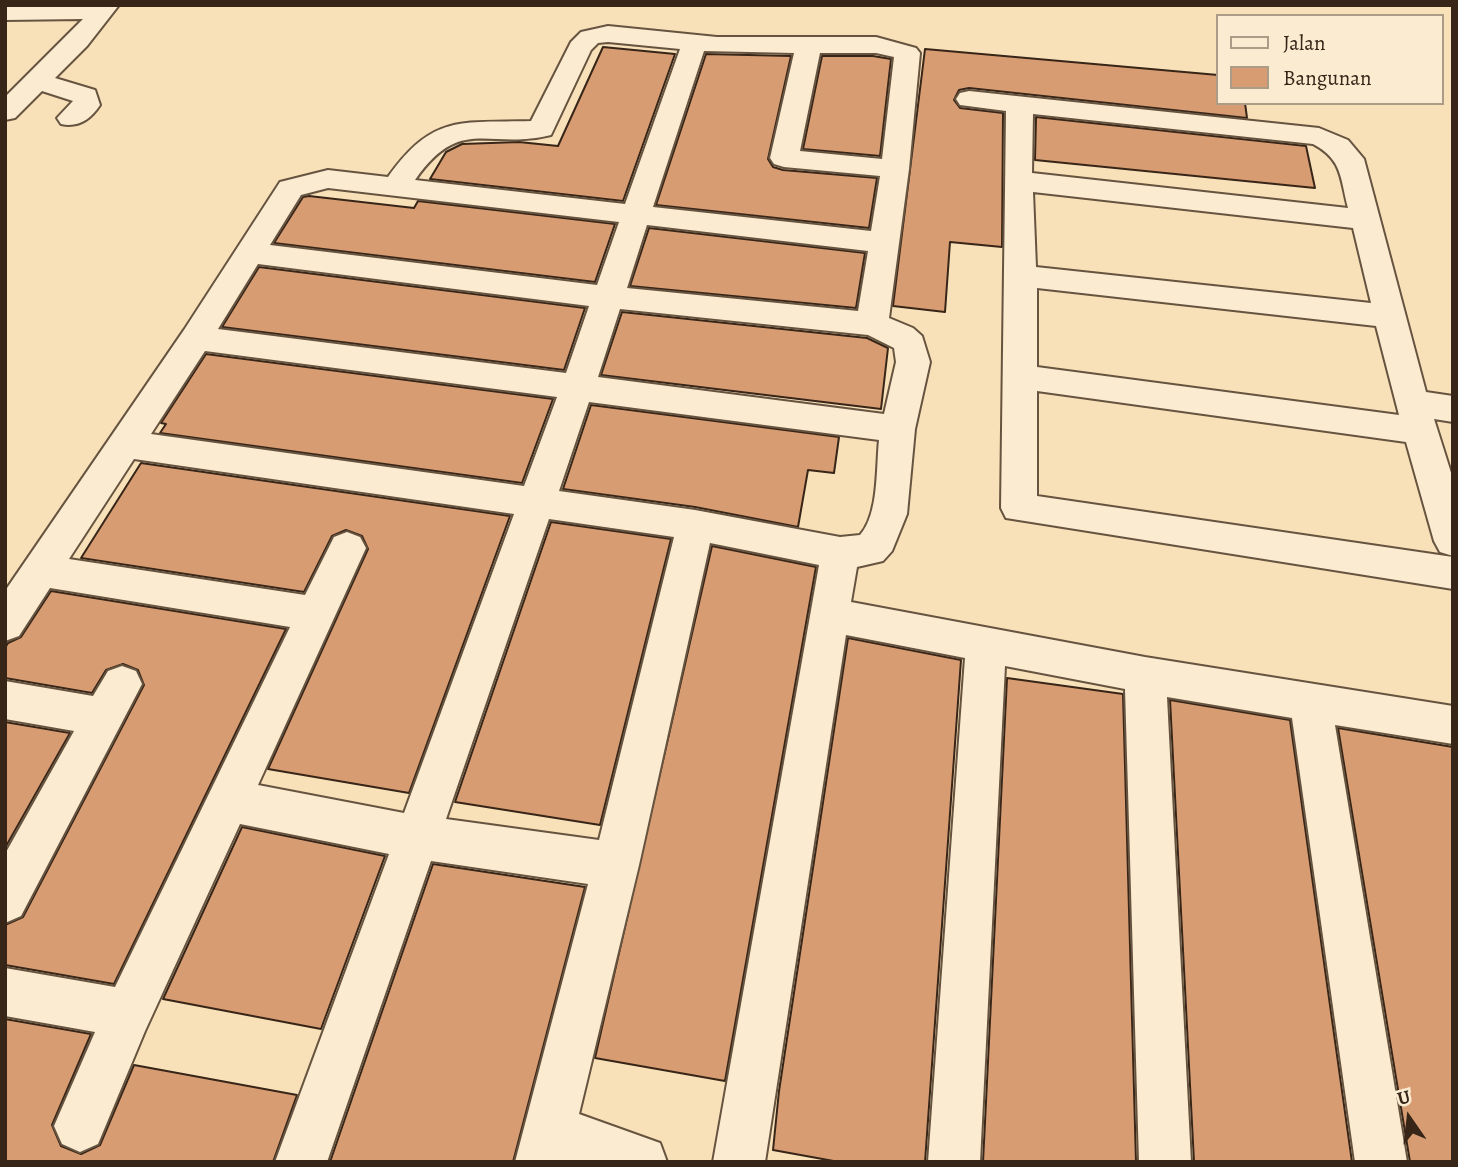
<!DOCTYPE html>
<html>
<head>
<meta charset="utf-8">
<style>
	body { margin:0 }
	#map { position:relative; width:1458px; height:1167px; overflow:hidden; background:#f8e0b8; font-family:Alegreya,serif }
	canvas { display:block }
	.frame { position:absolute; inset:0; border:7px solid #372518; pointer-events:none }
	.legend { position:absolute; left:1216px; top:14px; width:228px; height:91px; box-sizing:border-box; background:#faebd1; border:2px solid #ac9c87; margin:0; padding:9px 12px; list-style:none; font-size:21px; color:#372518 }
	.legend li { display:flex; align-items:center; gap:14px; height:35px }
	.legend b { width:35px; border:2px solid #ac9c87 }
	.north { position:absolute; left:1374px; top:1083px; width:70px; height:70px; -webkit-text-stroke:5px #faebd1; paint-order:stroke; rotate:346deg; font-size:19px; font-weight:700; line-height:28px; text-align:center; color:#372518 }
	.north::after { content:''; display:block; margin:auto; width:24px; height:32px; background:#372518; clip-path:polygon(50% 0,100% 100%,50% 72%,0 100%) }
</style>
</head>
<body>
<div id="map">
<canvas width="1458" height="1167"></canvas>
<div class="frame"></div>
<ul class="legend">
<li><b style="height:9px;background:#faebd1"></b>Jalan</li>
<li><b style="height:19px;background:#d79c72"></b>Bangunan</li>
</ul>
<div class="north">U</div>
</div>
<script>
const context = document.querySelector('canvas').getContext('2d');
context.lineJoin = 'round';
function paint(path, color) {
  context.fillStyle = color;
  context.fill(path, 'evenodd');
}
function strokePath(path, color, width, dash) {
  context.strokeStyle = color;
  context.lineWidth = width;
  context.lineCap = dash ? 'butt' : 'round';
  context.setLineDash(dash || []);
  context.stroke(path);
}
const building = new Path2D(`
	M603,47L675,54L623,201L430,179L446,152L462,144L519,142L558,146Z
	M925,49L1218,75V103H1245L1247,118L969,88L959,90L954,100L960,108L1003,113L1002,247L950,242L945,312L893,306Z
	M706,54L791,56L768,159L773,167L783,170L877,178L869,228L656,205Z
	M822,56H873L891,59L880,156L803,149Z
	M1036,117L1306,146L1315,188L1035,160Z
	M309,196L414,208L418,201L615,224L595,282L274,243L303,197Z
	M649,228L865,253L856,308L630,286Z
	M259,267L585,308L564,370L222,327Z
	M622,312L867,338L888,348L881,409L601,375Z
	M206,354L553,399L522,483L160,433L166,424L161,423Z
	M591,405L839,437L834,473L808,470L798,527L695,507L563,489Z
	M141,463L510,516L409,793L268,769L368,549L362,536L346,530L332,536L304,592L81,558Z
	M551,522L671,539L600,825L455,802Z
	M712,546L816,567L725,1081L595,1058Z
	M51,591L286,629L114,984L5,965V925L23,917L144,685L138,670L123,664L106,670L92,693L5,678V648L8,643L21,637Z
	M848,638L961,660L925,1162H839L773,1150L779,1091Z
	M1007,678L1123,694L1136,1162H983Z
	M1170,700L1290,720L1352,1162H1194Z
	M5,722L70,733L5,848Z
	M1338,728L1453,747V1162H1410Z
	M242,827L385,856L321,1029L163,999Z
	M433,864L585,887L513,1162H330Z
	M5,1019L91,1034L52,1125L61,1146L81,1154L100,1145L134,1065L297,1095L273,1162H5Z`);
const minor = new Path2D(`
	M119,5L87,46L55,78L95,90L100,105C91,119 78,128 61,124L57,118L73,101L42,91L15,118L5,120V97L83,19L5,20V6Z
	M608,26L717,37H876L916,48L920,53L909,169L889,318L913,328L922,336L930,362L915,429L907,514L892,551L883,561L857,567L851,602L1145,657L1453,706V744L1335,725L1407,1162H1355L1292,718L1167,697L1191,1162H1139L1125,689L1005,666L980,1162H928L965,658L846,635L765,1162H713L819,565L710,543L639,865L579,1114L660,1143L667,1162H515L588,884L431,861L327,1162H275L389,854L240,824L145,1031L98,1144L80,1152L62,1144L54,1126L95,1032L5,1016V968L115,987L290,627L50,588L19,636L5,641V591L184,330L280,182L328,170L388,177C433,114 460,123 531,121L571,42L581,32ZM608,42L680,49L625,204L415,180C461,114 488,151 551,135L591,50L598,43ZM704,51L794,53L770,158L774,164L784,167L880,176L871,231L653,207ZM820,53H876L894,57L882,159L800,151ZM328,188L619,222L597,285L270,245L301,195ZM647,225L868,251L858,311L627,288ZM258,264L589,306L566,373L218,329ZM620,309L868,335L894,348L896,362L884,414L598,377ZM205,351L557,397L524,486L151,434ZM589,402L879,440C876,468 879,514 860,535L840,537L695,510L559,491ZM134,459L514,514L404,813L258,785L366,548L360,537L347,532L334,537L305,595L69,559ZM549,519L674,537L599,840L446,819Z
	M969,91L1319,128L1348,140L1364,159L1426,392L1453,396V422L1434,419L1453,479V556L1440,552L1434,541L1406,442L1037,391V496L1453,557V589L1006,518L1001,508L1006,111L960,105L956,99L960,93ZM1033,114L1313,144C1343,160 1340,178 1348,208L1032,173ZM1033,192L1353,228L1371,303L1036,267ZM1037,288L1376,326L1399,415L1037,367Z
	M122,666L136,671L142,684L21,916L5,923V854L74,731L5,719V681L93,696L108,671Z`);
paint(building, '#d79c72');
strokePath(building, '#372518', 2);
strokePath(minor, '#675440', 4);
paint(minor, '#faebd1');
</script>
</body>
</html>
